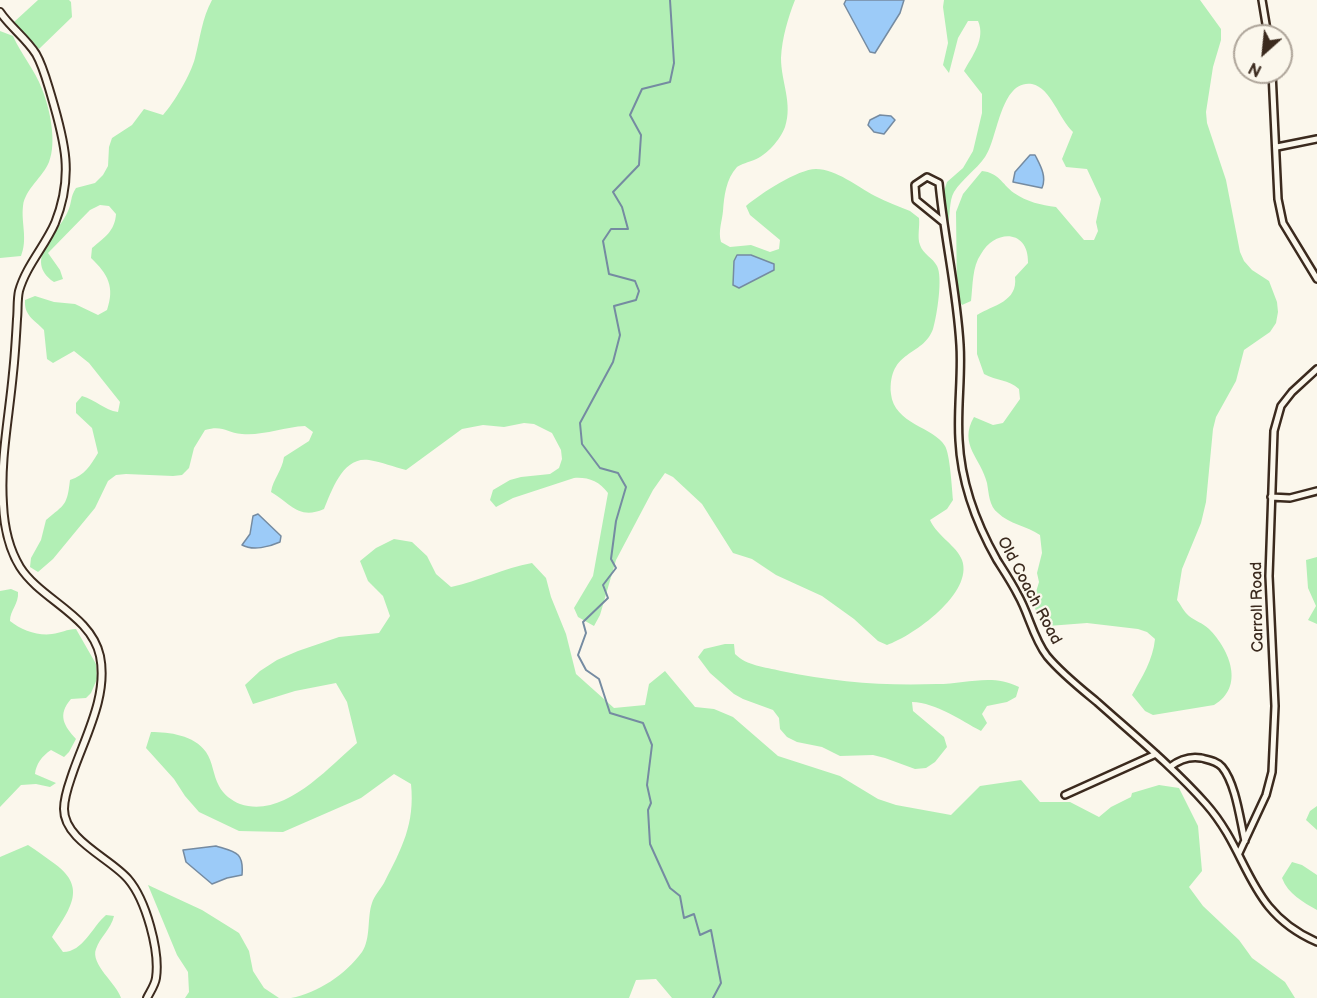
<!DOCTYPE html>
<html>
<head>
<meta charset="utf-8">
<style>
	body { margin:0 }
	#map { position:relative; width:1317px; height:998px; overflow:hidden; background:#fbf7ec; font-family:"Balsamiq Sans",sans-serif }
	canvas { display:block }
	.north { position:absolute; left:1233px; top:24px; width:60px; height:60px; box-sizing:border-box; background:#fbf7ec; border:2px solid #aea59a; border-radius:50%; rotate:207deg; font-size:16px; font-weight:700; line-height:24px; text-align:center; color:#3b2a1e }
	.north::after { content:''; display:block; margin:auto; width:21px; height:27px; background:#3b2a1e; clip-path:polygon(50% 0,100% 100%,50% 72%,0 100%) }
</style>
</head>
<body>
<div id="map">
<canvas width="1317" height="998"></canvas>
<div class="north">N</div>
</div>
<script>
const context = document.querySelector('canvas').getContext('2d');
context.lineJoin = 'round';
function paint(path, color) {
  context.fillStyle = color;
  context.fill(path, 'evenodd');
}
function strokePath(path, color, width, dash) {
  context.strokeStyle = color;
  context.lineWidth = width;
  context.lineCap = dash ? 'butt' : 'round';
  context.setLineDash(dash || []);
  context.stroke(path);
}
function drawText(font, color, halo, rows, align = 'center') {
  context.font = font + ' "Balsamiq Sans",sans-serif';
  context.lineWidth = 4.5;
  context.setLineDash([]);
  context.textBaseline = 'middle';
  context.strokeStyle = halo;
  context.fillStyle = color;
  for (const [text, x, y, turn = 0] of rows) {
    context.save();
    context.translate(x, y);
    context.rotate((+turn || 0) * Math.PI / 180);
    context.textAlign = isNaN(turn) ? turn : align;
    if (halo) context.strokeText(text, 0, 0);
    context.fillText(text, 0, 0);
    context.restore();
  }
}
const green = new Path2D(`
	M38,0H69L71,2L72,17L39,49L14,22Z
	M212,0H795C788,18 782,38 781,58C781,82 793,103 785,127C780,140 767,155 754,160C749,162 741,164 737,167C726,179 724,196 723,211C722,222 718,231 721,242L730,247L751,245L770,252L779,249L780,240L750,215L746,206C760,194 798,169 816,169C836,169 858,187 875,196C887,202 898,206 910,211L919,218C920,227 917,237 920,245C923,254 933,258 937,266C943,277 937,316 933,329C923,357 888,349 891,394C894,424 934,427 945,446C950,454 952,489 953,500L947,509L930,520C937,536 957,546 962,560C974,593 913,636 887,645L878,641L854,619L822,596L776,575L752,559L733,553L702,504L673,477L665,473L653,490L616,560L600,615L594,626L578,617L574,608L593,576L608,493C599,481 588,477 574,478L513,498L496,507L490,500L493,490L510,480L521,477L550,474L559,468L562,459L561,450L552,433L534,424L524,423L504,427L483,425L462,429L406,470C394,467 382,462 369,460C343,456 332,490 324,509C299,520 291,504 271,492C273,479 282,471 284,457L309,441L313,432L305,426C284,427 262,436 242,434C226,433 224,425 205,430L194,448L189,468L182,475L173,476L126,474L116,475L108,481L95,508L53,559L38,572L30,567L31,558L41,540L46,520C65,504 67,506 70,480C85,475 90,466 98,453L92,428L76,413V403L82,396C96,400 104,410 118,412L120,402L89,363L74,351L53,363L47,359L44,330C34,319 24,316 25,300L35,296L54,302L75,304L98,315L107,310C115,287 108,274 91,258L92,248C104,238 115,231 116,214L109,206L100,205L90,210L48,253L60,270L63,279L54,282C22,260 59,233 68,211C72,203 70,197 76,188L95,183L103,175L108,166L109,147L112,138L132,125L144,109L163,115C174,103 191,74 195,58C200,39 202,18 212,0Z
	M944,0H1200L1221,29V40L1213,67L1206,112L1207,123L1226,180L1240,252L1244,261L1252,270L1269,281L1277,302L1278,312L1276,323L1270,332L1244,350L1236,381L1216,417L1213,429L1206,502L1201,523L1182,569L1177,600C1181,605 1184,612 1189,616C1195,621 1203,623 1209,629C1230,650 1245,687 1214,705L1153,715L1145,711L1132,695C1142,677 1153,660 1155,639L1147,632L1138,629L1087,623L1048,626L1036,611L1033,602L1039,582L1037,573L1042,553L1040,535C1027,526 1009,524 998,513C989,506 989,494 987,483C981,458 958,445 974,417L993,425L1003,423L1020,399L1019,389C1008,379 997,381 984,374L977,354V315C993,305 1018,302 1015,277L1028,263C1029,229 995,229 981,254C972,267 973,285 971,301L962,305L957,297L956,212L963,194L982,171C999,173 1001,183 1014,193C1027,202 1041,205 1056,207L1084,240H1094L1098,231L1096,222L1101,199L1087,169L1066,167L1062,159L1073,132C1059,119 1051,88 1032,84C1000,79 998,140 985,157C976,170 962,179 954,192C949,200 950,218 948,228L942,197L947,182L963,168L973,151L982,113V94L964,71C972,56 986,39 978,21H968L958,38L949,73L943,65L948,43L943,7Z
	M0,31L13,36C21,54 35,70 42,89C50,109 57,142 49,162C43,177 25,189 23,206C21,223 28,239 21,256L0,258Z
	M394,539L412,542L427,556L436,574L451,587C479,581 504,568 532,563L546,578L551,597L566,634L576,674L614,708L645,705L649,684L665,671L695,707L714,709L733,717L778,756L840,776L878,799L896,805L951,815L980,786L1021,780L1040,802H1070L1099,817L1111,807L1131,797L1132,793L1159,785L1179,788L1198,826L1202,871L1189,887L1203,906L1239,940L1252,958L1285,982L1295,998H672L656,979L636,980L629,998H291C318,993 346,974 362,952C371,939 367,917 372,903C374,896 380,890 384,883C402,848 415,824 411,784L394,774L361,798L283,832L239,831L199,812L185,796L174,779L146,748L151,732C169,732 194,735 206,752C213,762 213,775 219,786C223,794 232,801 240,804C283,819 327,769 357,743L347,702L336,683L295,691L253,704L245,685L260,671L277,660L298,651L339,637L379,633L390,616L383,596L368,581L360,561L376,548Z
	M1317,557V624L1308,620L1316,606L1308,588L1306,560Z
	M11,589L18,592C19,604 10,610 10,621C21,630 38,636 52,634C61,633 67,629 76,629L96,664L97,679L91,693L86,698L71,699C57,715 64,726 76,739L69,752L64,757L51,750C42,756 36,764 35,774L56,783L50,787L36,784L21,785L0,807V591Z
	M725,644H734L735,654C747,666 765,667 781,671C835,682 883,686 937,684C966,684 992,673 1019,687L1016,697L1007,702L987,706L982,714L987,723L981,731C960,720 937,703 912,702L913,711L944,737L947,747L935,762L926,768L915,769L885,758L873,755L840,756L822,747L797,742L787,737L780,729L779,718L773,710L743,699L734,694L710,673L698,657L704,649Z
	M1317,806V830L1306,820L1310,811Z
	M28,845C38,851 46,858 55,864C88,888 69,910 52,937L63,952C83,952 92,927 106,915L114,916C111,929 100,937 96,949C90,964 117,984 121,998H0V857Z
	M1292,862L1302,865L1317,875V910C1303,902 1288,894 1282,878Z
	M148,885L202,910L239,933L249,951L253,971L264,988L279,998H185L189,992L188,972L177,955Z`);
const water = new Path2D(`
	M846,0H904L900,13L875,53L870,52L844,4Z
	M880,115L891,116L895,120L884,134L874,132L868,125L870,120Z
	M1030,155H1035C1040,165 1047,176 1042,188L1013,182L1015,172Z
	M737,255H751L774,264V270L739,288L733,285L734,261Z
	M258,514L281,536L280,542C269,547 253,551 242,545L250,534L253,516Z
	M216,846C236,852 244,852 242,875L227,878L212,884L186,862L183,850Z`);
const stream = new Path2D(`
	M670,0L674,63L670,82L642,89L630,115L641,135L639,165L613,192L622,207L628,229H611L603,241L609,274L635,281L639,291L636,300L614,306L620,335L613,362L580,423L582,444L600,468L618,473L626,487L616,521L611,559L616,568L603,585L608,598L583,622L586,633L578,655L586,670L599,679L610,713L643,723L652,745L647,785L651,803L648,810L650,844L670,888L680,896L684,918L694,914L700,935L711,930L721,983L713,998`);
const minor = new Path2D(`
	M1262,0L1268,36
	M1272,72L1278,199L1283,223L1317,279
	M1277,147L1317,139
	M943,222L916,200L915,185L927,177L939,183C944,237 957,291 960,345C962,376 957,408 959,440C961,482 976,523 997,560C1004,571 1012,583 1018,595C1029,614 1033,638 1047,656C1061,673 1080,688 1097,702C1134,735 1173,767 1206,804C1251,855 1246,911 1317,942
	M1271,497L1290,498L1317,491
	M1170,767C1179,760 1189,756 1201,758C1209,760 1217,761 1222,767C1236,784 1240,820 1245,841
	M1065,795L1156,754
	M1239,853L1266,795L1272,772L1275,706L1269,576L1274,431L1281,406L1292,392L1317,369`);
const tertiary = new Path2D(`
	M0,12C10,27 26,38 36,54C43,66 47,82 51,95C65,142 74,176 55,223C45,246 26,266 19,291C17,300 18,310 17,319C16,337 15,355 13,373C9,417 0,460 3,504C4,526 9,549 20,567C41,600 91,615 100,656C108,695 86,735 73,772C69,784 64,796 64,809C64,840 110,858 128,879C146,900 160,951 156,978C155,985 150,992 147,998`);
const streetNames = [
	["Old Coach Road",1029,591,62],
	["Carroll Road",1258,607,-91]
];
paint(green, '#b2efb5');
paint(water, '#9ccbf8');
strokePath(water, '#758ba1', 1.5);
strokePath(stream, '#758ba1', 2);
strokePath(minor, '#3b2a1e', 10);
strokePath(tertiary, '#3b2a1e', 10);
strokePath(minor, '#fbf7ec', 5);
strokePath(tertiary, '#fbf7ec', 6);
drawText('16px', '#3b2a1e', '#fbf7ec', streetNames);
</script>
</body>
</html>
